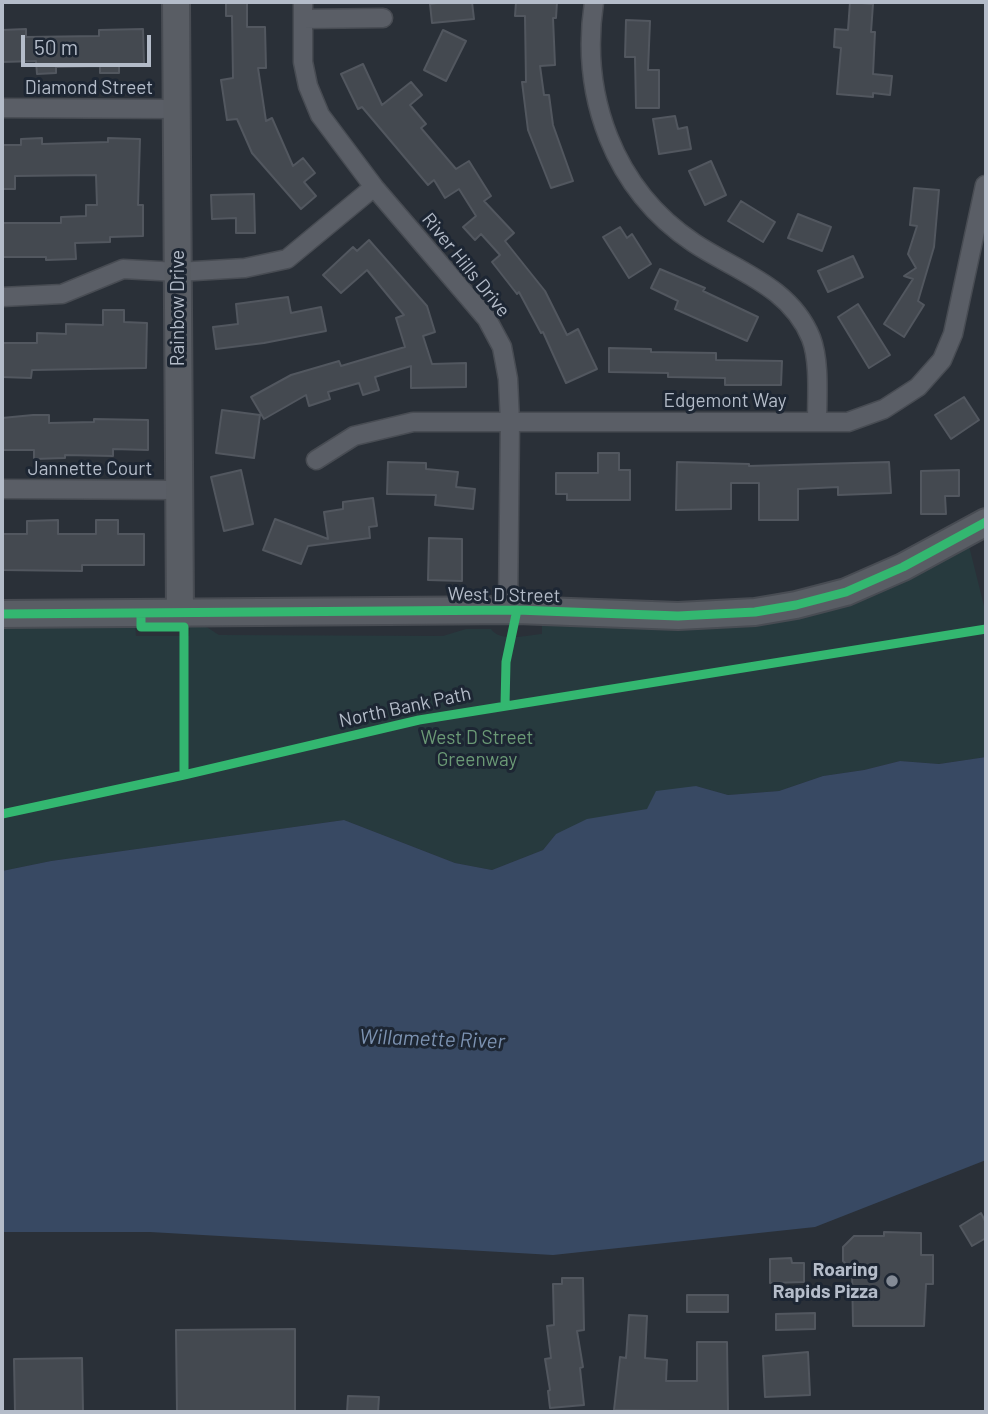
<!DOCTYPE html>
<html>
<head>
<meta charset="utf-8">
<style>
	body { margin:0 }
	#map { position:relative; width:988px; height:1414px; overflow:hidden; background:#2a3038; font-family:Barlow,sans-serif }
	canvas { display:block }
	.frame { position:absolute; inset:0; border:4px solid #b4bcc9; pointer-events:none }
	.scale { position:absolute; left:21px; top:35px; width:130px; height:32px; box-sizing:border-box; border:4px solid #b4bcc9; border-top:0; padding-left:9px; font-size:21px; line-height:24px; white-space:nowrap; color:#b4bcc9; -webkit-text-stroke:5px #1d2633; paint-order:stroke }
</style>
</head>
<body>
<div id="map">
<canvas width="988" height="1414"></canvas>
<div class="frame"></div>
<div class="scale">50 m</div>
</div>
<script>
const context = document.querySelector('canvas').getContext('2d');
context.lineJoin = 'round';
function paint(path, color) {
  context.fillStyle = color;
  context.fill(path, 'evenodd');
}
function strokePath(path, color, width, dash) {
  context.strokeStyle = color;
  context.lineWidth = width;
  context.lineCap = dash ? 'butt' : 'round';
  context.setLineDash(dash || []);
  context.stroke(path);
}
function drawText(font, color, halo, rows, align = 'center') {
  context.font = font + ' Barlow,sans-serif';
  context.lineWidth = 6;
  context.setLineDash([]);
  context.textBaseline = 'middle';
  context.strokeStyle = halo;
  context.fillStyle = color;
  for (const [text, x, y, turn = 0] of rows) {
    context.save();
    context.translate(x, y);
    context.rotate((+turn || 0) * Math.PI / 180);
    context.textAlign = isNaN(turn) ? turn : align;
    if (halo) context.strokeText(text, 0, 0);
    context.fillText(text, 0, 0);
    context.restore();
  }
}
const green = new Path2D(`
	M969,546L986,614V757L939,764L900,761L864,770L823,776L779,791L728,795L696,786L648,809L556,834L543,850L492,870L455,863L344,820L51,861L2,871V623L135,622L136,636H189L190,627L205,626L219,635L443,636L466,629H491C501,643 527,635 542,634V624C645,629 749,639 849,604C891,589 929,566 969,546Z`);
const water = new Path2D(`
	M986,757V1160L815,1227L553,1255L150,1232H2V871L51,861L344,820L455,863L492,870L543,850L556,834L587,819L647,809L656,791L696,786L728,795L779,791L823,776L864,770L900,761L939,764Z`);
const building = new Path2D(`
	M226,2H247V27H265L266,68H258L266,121L272,118L293,166L303,158L315,173L304,182L316,196L301,209L252,153L237,119L227,120L221,80L233,78L232,16H226Z
	M444,2H472L474,19L432,23L430,4Z
	M516,2H557L556,18H553L555,65L540,66L544,95H549L553,125L573,181L551,188L528,130L522,82H526L525,16H515Z
	M850,2L873,4L871,32H875L873,74L892,76L890,95L873,93V97L837,94L841,48L834,47L835,29L848,30Z
	M626,20L650,21L648,70H659V108H636L635,57H625Z
	M26,29V37L99,36V30L143,29L144,64H119V73H100V66L56,67V73L37,74L36,61L2,62V30Z
	M443,30L466,41L446,81L424,70Z
	M363,64L382,105L411,82L422,95L410,105L426,124L421,128L456,169L469,161L491,196L484,201L514,233L505,241L545,291L567,335L578,329L597,369L566,383L543,332L541,333L519,292L517,294L492,262L500,255L481,234L475,240L463,227L476,216L459,189L445,198L434,180L428,185L362,107L358,109L341,74Z
	M675,116L678,129L687,127L691,149L659,154L653,119Z
	M42,138V144L108,142V138L140,139L138,205H143V236L110,237V242L75,243L76,259L46,260V257H2V223H61V217L86,216V205H97L96,175L15,176V189H2V145H21V139Z
	M711,161L726,195L705,205L689,171Z
	M914,188L939,190L934,247L918,301L924,305L904,337L884,324L913,279L904,276L916,268L908,254L917,226L910,225Z
	M254,194L255,233H236V218L212,219L211,195Z
	M741,201L775,222L763,242L728,221Z
	M798,214L831,227L822,251L788,238Z
	M620,227L627,238L632,234L651,264L629,278L603,237Z
	M369,240L427,306L435,332L423,336L432,364L466,363V387L411,388V366L375,377L379,390L363,395L359,383L328,392L330,399L309,406L306,395L264,419L251,397L291,375L339,361L341,366L405,347L396,318L404,315L367,270L341,293L323,275L353,247L357,251Z
	M853,256L863,277L828,292L818,271Z
	M660,269L705,288L703,291L758,317L747,341L675,309L678,301L651,288Z
	M288,297L291,313L321,307L326,331L264,343L216,349L213,327L238,324L236,304Z
	M858,304L890,355L869,368L838,317Z
	M103,310H124V322L147,323L146,368L32,370L31,378L2,377V343H37V333L66,334V324L103,325Z
	M609,348L651,349V352L716,353V360L782,361L781,385H725V378L668,377V373L609,372Z
	M964,397L979,420L951,439L935,415Z
	M222,410L260,415L254,458L216,453Z
	M33,415H49V423L94,422V419L148,420V450L113,449V456L65,455V458L34,459V450H2V418Z
	M598,453H619V470H630V500H567V494H556V473H598Z
	M388,462L426,463V469L458,472L456,487L475,489L473,509L435,505L436,495L387,494Z
	M677,462L749,464V466L889,462L891,493L838,495V487L798,489V520H759V483H731V509L676,510Z
	M241,470L253,524L224,531L211,477Z
	M959,470V496H945L946,514H921V471Z
	M373,498L377,526L369,527L370,538L308,546L301,564L263,550L275,519L328,539L324,512L343,509V502Z
	M58,520V534H96V520H118V534H144V565H82V571L2,570V534H27V521Z
	M429,538L462,539V581L428,580Z
	M981,1213L986,1223V1238L972,1246L960,1226Z
	M884,1232L921,1233V1255H933V1284H926L924,1326H853L852,1270L843,1261V1247L854,1236H884Z
	M791,1258L792,1263H804V1282L770,1283V1259Z
	M562,1278H583L584,1330L577,1331L583,1367L580,1368L584,1405L550,1408L548,1391L550,1390L545,1359L551,1358L547,1326L554,1325L553,1284H562Z
	M687,1295H728V1312H687Z
	M815,1313V1329L776,1330V1314Z
	M629,1315L647,1316L645,1358L667,1360L666,1381H697V1342H727L728,1412L614,1410L620,1357L626,1358Z
	M295,1329V1412H177L176,1330Z
	M808,1352L810,1395L765,1397L763,1356Z
	M82,1358L83,1412H15L14,1359Z
	M348,1396L379,1397L378,1412H347Z`);
const street = new Path2D(`
	M303,2V62L308,86L320,115L374,187L487,319L502,347L508,379L510,422L508,610
	M594,2C580,95 613,189 694,243C736,271 790,286 811,338C820,361 817,397 817,422
	M303,19L383,18
	M2,108L177,109
	M2,297L62,294L123,269L178,272L245,268L287,259L374,187
	M316,460L354,436L413,422H848L884,409L918,387L942,360L953,334L985,185
	M2,489L179,490`);
const secondary = new Path2D(`
	M176,2L180,614
	M2,614L517,610L678,616L755,612L796,605L846,592L903,567L986,522`);
const cycleway = new Path2D(`
	M2,614L517,610L678,616L755,612L796,605L846,592L903,567L986,522
	M141,614V627H184V775
	M505,705L506,662L517,610
	M2,814L184,775L419,720L986,629`);
const markers = [
	[892,1281,7,"#848b96"]
];
const streetNames = [
	["Diamond Street",89,88],
	["River Hills Drive",466,265,51],
	["Rainbow Drive",178,308,-90],
	["Edgemont Way",725,401],
	["Jannette Court",90,469],
	["West D Street",504,595,1],
	["North Bank Path",405,707,-12]
];
const parkNames = [
	["West D Street",477,738],
	["Greenway",477,760]
];
const poiNames = [
	["Roaring",878,1270],
	["Rapids Pizza",878,1292]
];
const waterNames = [
	["Willamette River",432,1039,2]
];
paint(green, '#273a3e');
paint(water, '#384963');
paint(building, '#444950');
strokePath(building, '#52575f', 2);
strokePath(street, '#484c53', 21);
strokePath(secondary, '#484c53', 30);
strokePath(street, '#5a5e66', 18);
strokePath(secondary, '#595d64', 26);
strokePath(cycleway, '#33b770', 9);
for (const [x, y, r, color] of markers) {
  const dot = new Path2D();
  dot.arc(x, y, r, 0, 2 * Math.PI);
  context.fillStyle = color;
  context.fill(dot);
  strokePath(dot, '#1d2633', 2.5);
}
drawText('19px', '#b4bcc9', '#1d2633', streetNames);
drawText('19px', '#6b9a76', '#1d2633', parkNames);
drawText('bold 19px', '#b4bcc9', '#1d2633', poiNames, 'right');
drawText('italic 21px', '#7c92b1', '#1d2633', waterNames);
</script>
</body>
</html>
